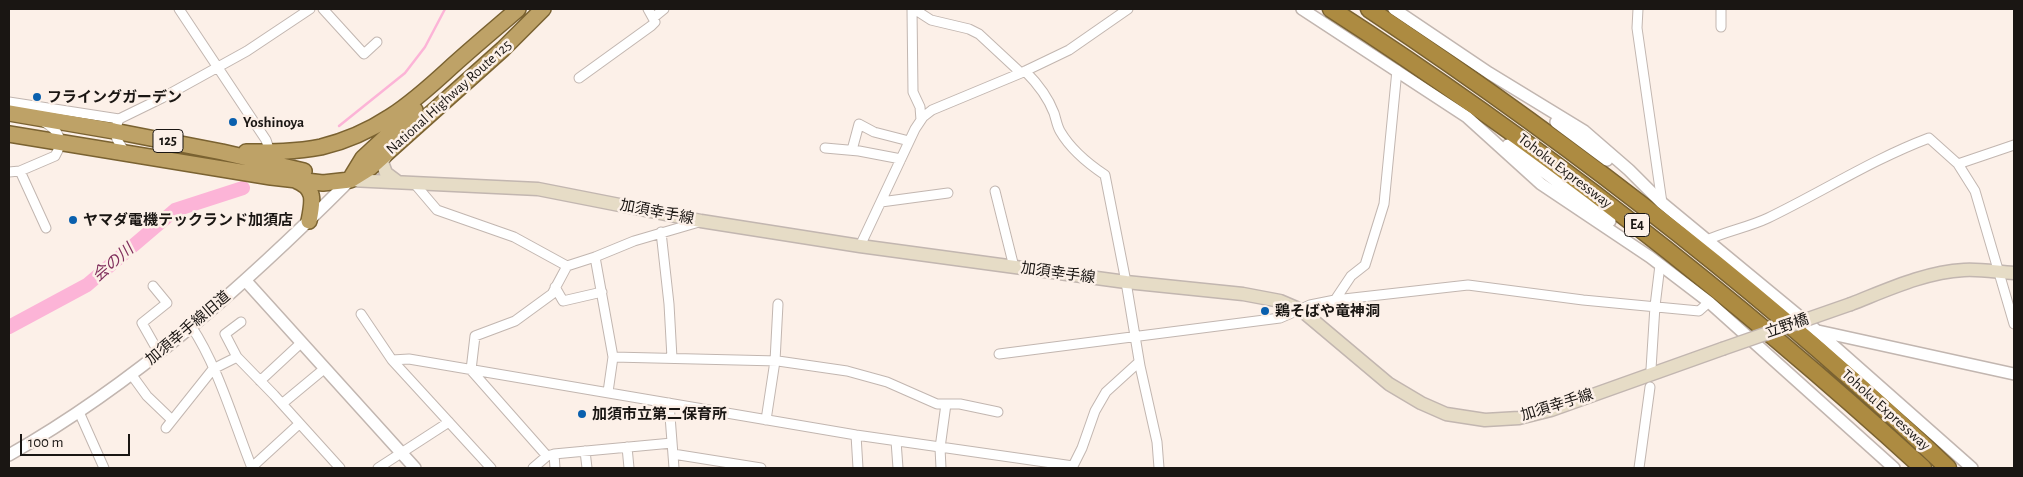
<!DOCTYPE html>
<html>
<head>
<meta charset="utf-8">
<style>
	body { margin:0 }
	#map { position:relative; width:2023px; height:477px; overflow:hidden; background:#fcf0e8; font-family:"Alegreya Sans",sans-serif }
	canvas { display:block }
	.frame { position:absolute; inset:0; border:10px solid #1a1613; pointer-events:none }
	.scale { position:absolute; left:20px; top:434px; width:110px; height:22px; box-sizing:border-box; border:2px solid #1a1613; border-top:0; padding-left:6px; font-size:15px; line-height:18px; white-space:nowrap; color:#1a1613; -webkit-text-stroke:4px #fcf0e8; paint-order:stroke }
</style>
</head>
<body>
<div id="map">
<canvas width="2023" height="477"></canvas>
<div class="frame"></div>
<div class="scale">100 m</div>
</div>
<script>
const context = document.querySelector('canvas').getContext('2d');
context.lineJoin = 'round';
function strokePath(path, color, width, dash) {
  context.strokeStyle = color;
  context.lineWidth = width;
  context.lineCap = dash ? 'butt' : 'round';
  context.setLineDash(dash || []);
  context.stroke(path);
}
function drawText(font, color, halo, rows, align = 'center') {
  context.font = font + ' "Alegreya Sans","Noto Sans JP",sans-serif';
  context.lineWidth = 5;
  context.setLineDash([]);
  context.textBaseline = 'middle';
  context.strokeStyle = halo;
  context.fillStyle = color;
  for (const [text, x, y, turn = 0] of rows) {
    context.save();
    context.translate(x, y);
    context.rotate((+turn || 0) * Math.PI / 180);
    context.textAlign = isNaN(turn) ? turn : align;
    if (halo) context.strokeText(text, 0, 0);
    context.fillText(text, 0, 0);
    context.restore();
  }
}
const stream = new Path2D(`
	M339,126L405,73L425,47L445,9`);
const river = new Path2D(`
	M9,327L87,285L175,210L243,188`);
const minor = new Path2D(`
	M179,9L266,140L270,152
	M323,9L364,54L377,42
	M648,9L653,18L664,9
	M912,9L913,92L920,107L921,120
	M914,9L931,20L969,29L979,34L1021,73
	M1638,9L1637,28L1662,203
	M1721,27V9
	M1025,71C1037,83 1048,97 1054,113C1056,119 1057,126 1060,131C1071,150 1087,163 1105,175L1126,282L1140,366L1157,442L1159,468
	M579,78L651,26L655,22L653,18
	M9,102L119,119
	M825,148L859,151L901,159
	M852,150L859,124L874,132L909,141
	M126,153C116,139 112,136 119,119L162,98L247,51L310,9
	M1958,164L2014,145
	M20,171L46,228
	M9,172L20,171L55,156C65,140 58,130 44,122
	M414,183L437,210L514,237L567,266L595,257L634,241L699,222
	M995,191L1014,267
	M881,202L948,193
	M661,232L669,304L672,358
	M1707,240C1727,231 1749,227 1768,218C1822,192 1873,159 1929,138L1958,164L1975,191L2014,324
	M860,246L915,129L923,117L932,110L1021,73L1069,50L1128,9
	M595,257L613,357L608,392
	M153,286L167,303L142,323L159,353
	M555,287L563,301L602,292
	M1335,300L1351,276L1365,265L1384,204L1397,70
	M361,314L392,360
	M191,326C218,366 234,423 252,468
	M999,354L1280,318L1310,305L1335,300L1468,285L1583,300L1699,311L1709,302
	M237,357L225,334L241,322
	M613,357L778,361L847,371L887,382L937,404H960L998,412
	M1651,369L1655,306L1660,265
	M131,374L147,396L172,420
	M260,381L302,342
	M283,403L324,369
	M669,403L674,468
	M79,412L104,468
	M766,420L775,361L778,304
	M166,428L213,369L237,357L274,395L340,468
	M856,435L858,468
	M896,441L898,468
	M627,447L629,468
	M585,451L587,468
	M554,454L555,468
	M673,454L761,468
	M547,456L471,370L475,336L515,321L552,294L567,266
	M251,468L299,424
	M378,468L449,422
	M491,468L392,360L409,359L856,435L1073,466
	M533,468L547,456L554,454L672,443
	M941,468L940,448L946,404
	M1072,468L1082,448L1095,411L1106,392L1139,362
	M1639,468L1650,387`);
const tertiary = new Path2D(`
	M1302,9L1467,117L1541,184L1650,257L1709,302L1894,468
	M1394,9L1489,73L1584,131L1629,170L1662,203L1817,331L1972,468
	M1556,122L1607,160
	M1508,145L1610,221
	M245,280L415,468
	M1818,331L2014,374
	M9,455C136,383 247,283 350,180`);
const secondary = new Path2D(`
	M389,151L382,162L386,173L398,182
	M350,180L538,189L701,221L860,246L1126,282L1243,294L1280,301L1301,310L1389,384L1421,403L1446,414L1485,420L1519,418L1551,410L1722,349
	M1851,304C1887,290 1925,272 1964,270C1980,269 1997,272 2014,273`);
const trunk = new Path2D(`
	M9,113L114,131L222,152L304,171
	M9,134L271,177L323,183L350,180L371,167L389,151L503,49L543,9
	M246,152C271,152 296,152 321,147C375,134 410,105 449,69C472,48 495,29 518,9
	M352,176L363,158L415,110
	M295,180C316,188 313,201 309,221`);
const motorway = new Path2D(`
	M1331,9C1542,145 1738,299 1923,468
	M1369,9C1574,146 1770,297 1948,468`);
const secondaryBridge = new Path2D(`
	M1722,349L1851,304`);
const markers = [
	[37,97,5,"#0a60ae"],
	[233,122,5,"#0a60ae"],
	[73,220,5,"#0a60ae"],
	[1265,311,5,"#0a60ae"],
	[582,414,5,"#0a60ae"]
];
const shields = [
	[168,141,30],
	[1637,225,25]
];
const shieldNames = [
	["125",168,141],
	["E4",1637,225]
];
const poiNames = [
	["フライングガーデン",47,97],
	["Yoshinoya",243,122],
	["ヤマダ電機テックランド加須店",83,220],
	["鶏そばや竜神洞",1275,311],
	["加須市立第二保育所",592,414]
];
const streetNames = [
	["National Highway Route 125",449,97,-42],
	["Tohoku Expressway",1565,171,37],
	["加須幸手線",657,212,11],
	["加須幸手線",1058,273,8],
	["立野橋",1787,326,-19],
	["加須幸手線旧道",188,328,-40],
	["加須幸手線",1557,405,-17],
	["Tohoku Expressway",1886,410,42]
];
const waterNames = [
	["会の川",113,263,-41]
];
strokePath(stream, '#fcb4d7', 2.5);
strokePath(river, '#fcb4d7', 14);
strokePath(minor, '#c2b6b0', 11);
strokePath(tertiary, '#c2b6b0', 14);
strokePath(secondary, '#c2b6b0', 15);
strokePath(trunk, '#7a6231', 18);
strokePath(motorway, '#7a6231', 19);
strokePath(minor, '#fff', 9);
strokePath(tertiary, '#fff', 11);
strokePath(secondary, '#e6dcc6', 12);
strokePath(trunk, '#bea267', 15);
strokePath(motorway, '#ad8b41', 16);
strokePath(secondaryBridge, '#c2b6b0', 15, []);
strokePath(secondaryBridge, '#e6dcc6', 12);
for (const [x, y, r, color] of markers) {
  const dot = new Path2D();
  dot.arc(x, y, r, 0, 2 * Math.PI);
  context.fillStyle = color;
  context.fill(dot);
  strokePath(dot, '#fcf0e8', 2);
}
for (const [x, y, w] of shields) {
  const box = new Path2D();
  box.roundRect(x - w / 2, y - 11.5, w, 23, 4);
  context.fillStyle = '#fcf0e8';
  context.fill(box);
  strokePath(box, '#1a1613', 1);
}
drawText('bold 14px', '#1a1613', null, shieldNames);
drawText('bold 15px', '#1a1613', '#fcf0e8', poiNames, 'left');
drawText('15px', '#1a1613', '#fcf0e8', streetNames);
drawText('italic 16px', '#802e5c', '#fcf0e8', waterNames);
</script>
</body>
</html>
